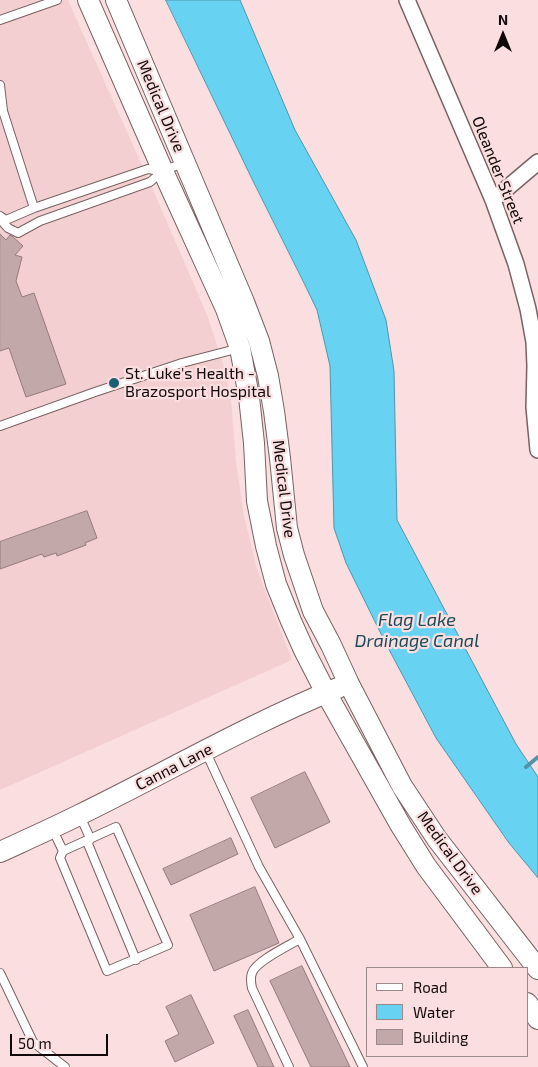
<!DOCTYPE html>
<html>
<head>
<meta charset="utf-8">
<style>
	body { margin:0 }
	#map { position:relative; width:538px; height:1067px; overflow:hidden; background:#fbdfe0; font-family:"Exo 2",sans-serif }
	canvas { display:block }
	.legend { position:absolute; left:366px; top:967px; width:162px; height:90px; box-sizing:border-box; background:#fbdfe0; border:1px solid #9d898a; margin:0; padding:6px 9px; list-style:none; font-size:15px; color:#110909 }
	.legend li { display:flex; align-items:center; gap:10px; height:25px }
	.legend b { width:25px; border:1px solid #9d898a }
	.north { position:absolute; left:478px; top:10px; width:50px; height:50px; -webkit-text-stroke:4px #fbdfe0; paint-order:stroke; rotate:0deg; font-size:14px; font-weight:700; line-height:20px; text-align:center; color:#110909 }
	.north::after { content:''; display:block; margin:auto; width:18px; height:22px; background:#110909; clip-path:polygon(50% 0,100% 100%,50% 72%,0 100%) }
	.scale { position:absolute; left:10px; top:1034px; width:98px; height:22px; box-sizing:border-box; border:2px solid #110909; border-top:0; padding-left:6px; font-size:15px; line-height:18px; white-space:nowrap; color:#110909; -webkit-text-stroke:4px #fbdfe0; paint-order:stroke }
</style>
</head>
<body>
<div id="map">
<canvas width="538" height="1067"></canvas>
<ul class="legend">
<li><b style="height:6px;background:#fff"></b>Road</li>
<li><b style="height:14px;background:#67d2f1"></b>Water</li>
<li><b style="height:14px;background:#c3a8a9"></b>Building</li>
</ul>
<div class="north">N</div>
<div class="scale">50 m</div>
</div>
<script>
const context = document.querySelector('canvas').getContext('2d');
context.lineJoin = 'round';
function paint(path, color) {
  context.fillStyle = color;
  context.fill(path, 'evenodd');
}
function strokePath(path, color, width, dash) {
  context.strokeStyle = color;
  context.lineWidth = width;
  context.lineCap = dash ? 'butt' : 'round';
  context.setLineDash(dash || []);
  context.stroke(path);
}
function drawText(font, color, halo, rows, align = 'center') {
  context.font = font + ' "Exo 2",sans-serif';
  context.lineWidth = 4.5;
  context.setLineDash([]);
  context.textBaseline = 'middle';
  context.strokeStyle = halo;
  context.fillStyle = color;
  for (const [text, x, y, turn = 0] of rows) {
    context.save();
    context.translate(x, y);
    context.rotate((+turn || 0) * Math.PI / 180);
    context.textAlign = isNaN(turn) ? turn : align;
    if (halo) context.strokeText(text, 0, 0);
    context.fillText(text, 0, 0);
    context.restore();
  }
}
const built = new Path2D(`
	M0,0H68L154,192L208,317L224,367L231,399L236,462L244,516L257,569L292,660L0,790Z`);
const water = new Path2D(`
	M166,0H240L295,130L356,240L386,320L394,371L397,520L516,744L538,777V878L509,843L436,738L385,642L346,563L334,528L330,366L317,310L304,283L253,181Z`);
const stream = new Path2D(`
	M526,767L538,757`);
const building = new Path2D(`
	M0,234L6,240L10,235L12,236L23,246L15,255L22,257L16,281L22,297L34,293L66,384L26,397L9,348L0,351Z
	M87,511L97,538L85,543L86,545L57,556L56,553L44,557L42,554L0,569V542Z
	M305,772L330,822L275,848L251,798Z
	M231,838L238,854L171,885L163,869Z
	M255,887L279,943L214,971L190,915Z
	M302,966L350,1067H311L270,981Z
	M191,995L214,1043L175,1062L165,1041L179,1034L166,1007Z
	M248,1010L274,1067H258L234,1016Z`);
const lane = new Path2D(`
	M0,20L57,0
	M0,85L3,111L34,208
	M0,216L6,220L34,208L148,169L161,171
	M0,219L8,228L18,233L40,221L150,182L163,171L185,162
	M0,426L95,392L182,363L240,348
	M205,750L259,867L300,939L363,1067
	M80,816L90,838L88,844L136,960
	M116,827L168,945L107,971L60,858L63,851Z
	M52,828L63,851
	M0,973L33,1042L65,1067
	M289,1067L252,988C251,983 250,978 252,973C256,961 288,946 300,939`);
const street = new Path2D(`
	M407,0L493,200L516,264L528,309L534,342L535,366L534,407L538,450
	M493,200L538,162`);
const secondary = new Path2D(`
	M88,0L163,171L226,309L240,348L249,397L254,443L257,501L266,546L276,584L291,621L304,650L326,693L401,826L426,866L502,968
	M116,0L244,302L259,341L268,376L274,411L280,458L287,528L294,555L313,611L331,645L349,684L402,786L437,839L538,969
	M0,852C26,840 53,828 79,815C165,773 249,724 338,688
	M527,1003L538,1019`);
const markers = [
	[114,383,6,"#1b6072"]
];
const streetNames = [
	["Medical Drive",161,106,67],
	["Oleander Street",498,170,68],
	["Medical Drive",284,489,83],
	["Canna Lane",174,767,-27],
	["Medical Drive",450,853,54]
];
const poiNames = [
	["St. Luke's Health -",125,374],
	["Brazosport Hospital",125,392]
];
const waterNames = [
	["Flag Lake",417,620],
	["Drainage Canal",417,641]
];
paint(built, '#f3cfd1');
paint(water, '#67d2f1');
strokePath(water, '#4d96ab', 1);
strokePath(stream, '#4d96ab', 4);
paint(building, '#c3a8a9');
strokePath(building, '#947b7c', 1);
strokePath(lane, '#796062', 10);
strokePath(street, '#796062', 18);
strokePath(secondary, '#796062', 22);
strokePath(lane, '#fff', 8);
strokePath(street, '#fff', 15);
strokePath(secondary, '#fff', 20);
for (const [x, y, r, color] of markers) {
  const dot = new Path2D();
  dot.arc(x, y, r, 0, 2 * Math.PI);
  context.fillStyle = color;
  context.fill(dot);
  strokePath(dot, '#fbdfe0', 2);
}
drawText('16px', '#110909', '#fbdfe0', streetNames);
drawText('16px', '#110909', '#fbdfe0', poiNames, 'left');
drawText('italic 18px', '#1b4a57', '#fbdfe0', waterNames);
</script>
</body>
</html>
